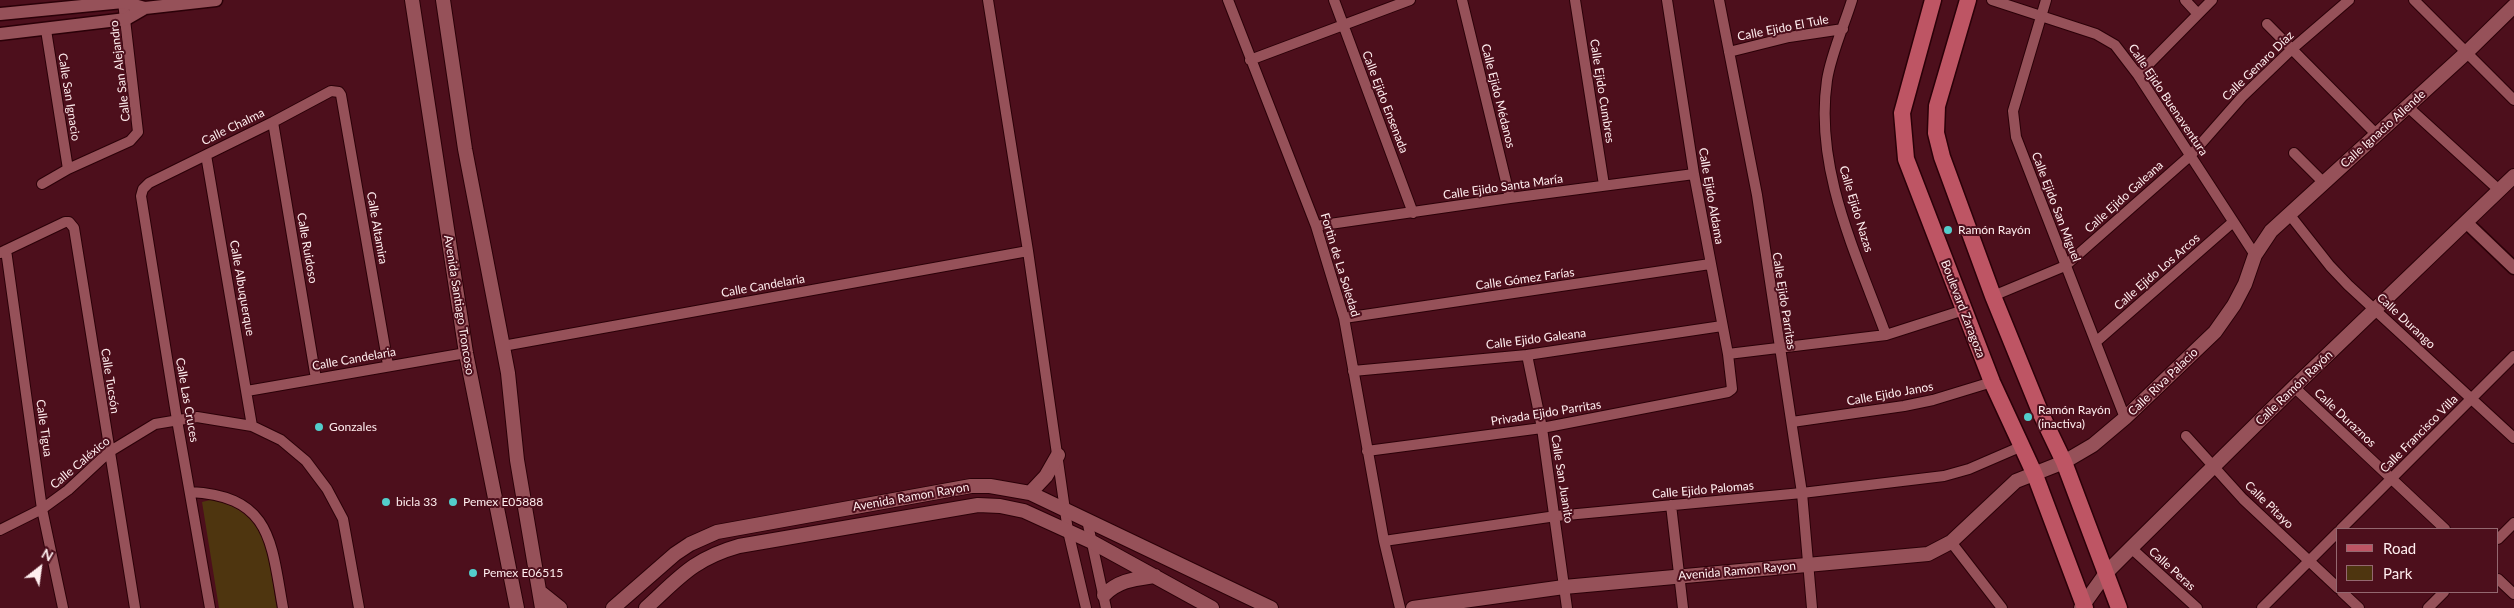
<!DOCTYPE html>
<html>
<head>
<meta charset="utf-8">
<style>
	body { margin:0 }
	#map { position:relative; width:2514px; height:608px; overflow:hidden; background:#4d0f1c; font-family:Lato,sans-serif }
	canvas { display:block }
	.legend { position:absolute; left:2336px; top:528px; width:162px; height:65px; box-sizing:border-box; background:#4d0f1c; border:1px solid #946870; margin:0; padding:6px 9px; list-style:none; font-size:15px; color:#ffeeef }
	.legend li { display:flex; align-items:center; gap:10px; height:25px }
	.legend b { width:25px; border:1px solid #946870 }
	.north { position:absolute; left:15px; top:543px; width:50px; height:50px; -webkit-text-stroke:4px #4d0f1c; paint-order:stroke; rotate:30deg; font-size:14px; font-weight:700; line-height:20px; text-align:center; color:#ffeeef }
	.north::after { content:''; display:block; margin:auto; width:18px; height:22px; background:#ffeeef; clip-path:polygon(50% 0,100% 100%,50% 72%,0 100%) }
</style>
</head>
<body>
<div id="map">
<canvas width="2514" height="608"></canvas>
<ul class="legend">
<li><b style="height:6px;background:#be5564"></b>Road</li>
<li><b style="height:14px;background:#4e350f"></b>Park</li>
</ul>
<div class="north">N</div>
</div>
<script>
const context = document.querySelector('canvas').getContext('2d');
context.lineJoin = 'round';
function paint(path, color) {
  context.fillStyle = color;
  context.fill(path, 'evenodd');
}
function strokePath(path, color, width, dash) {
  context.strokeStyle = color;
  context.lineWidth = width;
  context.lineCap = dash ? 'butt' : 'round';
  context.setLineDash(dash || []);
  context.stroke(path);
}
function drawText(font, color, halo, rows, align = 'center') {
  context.font = font + ' Lato,sans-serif';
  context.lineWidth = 4;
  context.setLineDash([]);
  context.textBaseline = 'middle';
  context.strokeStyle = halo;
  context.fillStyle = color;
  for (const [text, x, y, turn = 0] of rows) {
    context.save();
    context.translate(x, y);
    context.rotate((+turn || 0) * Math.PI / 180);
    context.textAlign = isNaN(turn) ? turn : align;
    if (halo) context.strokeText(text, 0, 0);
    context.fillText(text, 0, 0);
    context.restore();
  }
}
const green = new Path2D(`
	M214,499C272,517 268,557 277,608H219L202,502Z`);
const minor = new Path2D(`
	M988,0L1028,251L1068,531L1086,608
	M1228,0L1316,226L1344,318L1384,541L1400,608
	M1334,0L1413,213
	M1462,0L1510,198
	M1575,0L1604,185
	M1719,0L1757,195L1802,493L1812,608
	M1852,0C1844,26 1831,54 1827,80C1814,169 1856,253 1886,335
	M1992,0L2096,34L2115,45L2138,75L2255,255
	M2046,0L2013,111L2016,137L2125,418
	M2185,0L2197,13
	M2414,0L2514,100
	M2267,24L2377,135
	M46,30L68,169
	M1729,52L1789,37L1843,29
	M1250,60L1410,0
	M2138,75L2212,0
	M2408,107L2499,190
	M273,122L316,379
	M2294,153L2324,183
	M206,155L252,426
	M42,184L68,169L130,141L138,132L123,2
	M2289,214L2330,266L2348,285L2514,438
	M1316,226L1510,198L1694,174
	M6,250L42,509L63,608
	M0,253L65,222H69L74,228L135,608
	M1993,296L2065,266L2191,155L2242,97L2292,49L2349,0
	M1344,318L1710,264
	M2097,341L2233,222
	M503,346L1028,251
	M1728,354L1886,335L1964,310
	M1527,355L1542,428L1567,608
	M1353,371L1527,355L1722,326
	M2294,387L2445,529
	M247,391L466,353
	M1792,422L1904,406L1933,400L1992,382
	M2186,436L2243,499L2338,588
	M1367,451L1542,428L1728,392L1732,389L1728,354L1694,174L1667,0
	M190,492C272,496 271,542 283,608
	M1671,505L1683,608
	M1087,520L1106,608
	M2341,529L2514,356
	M0,530L42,509L68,490L109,452L155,424L197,417L252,426L281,440L306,461L327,489L343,519L359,608
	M2498,539L2514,523
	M1384,541L1556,516L1802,493L1944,476L1969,469L2020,447
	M1951,542L2002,608
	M2131,548L2197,608
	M2498,579L2514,594
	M2342,592L2359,608
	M210,608L177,420L141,196L143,189L149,183L273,122L331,91L339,92L341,95L388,365
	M2262,608L2338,532
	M2428,608L2444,592`);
const tertiary = new Path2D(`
	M0,14L123,2L145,8L216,0
	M0,34L126,19L145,8
	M2467,223L2514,268`);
const secondary = new Path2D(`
	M412,0L466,353L517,608
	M443,0L465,149L508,373L517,460L542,608
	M1030,493L1046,476L1058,455
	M540,592L560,608
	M1104,595C1119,580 1135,579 1155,576
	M613,608L675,554L690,544L717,532L971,486H990L1030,493L1271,608
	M646,608C679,578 693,559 739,546L978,505L1000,506L1024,511L1092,542L1212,608
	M1413,608L1564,587L1928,554L1951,542L2016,481L2064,462L2093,445L2125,418L2215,332L2234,305L2245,284L2255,255L2271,231L2466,53L2514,6
	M2081,608L2106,573L2131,548L2294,387L2514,176`);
const primary = new Path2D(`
	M1933,0L1902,113L1906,159L1992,382L2035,475L2085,608
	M1968,0L1937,106L1936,133L1942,157L1993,296L2041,414L2064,462L2119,608`);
const markers = [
	[1948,230,5,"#53cdcb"],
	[2028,417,5,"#53cdcb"],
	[319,427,5,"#53cdcb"],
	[386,502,5,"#53cdcb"],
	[453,502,5,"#53cdcb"],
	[473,573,5,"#53cdcb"]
];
const streetNames = [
	["Calle Ejido El Tule",1783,28,-11],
	["Calle Genaro Díaz",2258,66,-44],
	["Calle San Alejandro",120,71,-97],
	["Calle Ejido Cumbres",1602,91,81],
	["Calle Ejido Médanos",1498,96,76],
	["Calle San Ignacio",69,97,81],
	["Calle Ejido Buenaventura",2168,100,56],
	["Calle Ejido Ensenada",1385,102,69],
	["Calle Chalma",233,127,-26],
	["Calle Ignacio Allende",2383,129,-42],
	["Calle Ejido Santa María",1503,187,-8],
	["Calle Ejido Aldama",1711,196,80],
	["Calle Ejido Galeana",2124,197,-42],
	["Calle Ejido San Miguel",2056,207,69],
	["Calle Ejido Nazas",1856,209,73],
	["Calle Altamira",377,228,80],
	["Calle Ruidoso",307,248,80],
	["Fortin de La Soledad",1340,265,73],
	["Calle Ejido Los Arcos",2157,272,-41],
	["Calle Gómez Farías",1525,279,-8],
	["Calle Candelaria",763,286,-10],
	["Calle Albuquerque",242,288,80],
	["Calle Ejido Parritas",1784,301,81],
	["Avenida Santiago Troncoso",459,305,81],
	["Boulevard Zaragoza",1963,309,69],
	["Calle Durango",2406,321,43],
	["Calle Ejido Galeana",1536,339,-7],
	["Calle Candelaria",354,359,-10],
	["Calle Tucsón",110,381,81],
	["Calle Riva Palacio",2163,382,-44],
	["Calle Ramón Rayón",2294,388,-44],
	["Calle Ejido Janos",1890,394,-10],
	["Calle Las Cruces",187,400,80],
	["Privada Ejido Parritas",1546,413,-9],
	["Calle Duraznos",2345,418,43],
	["Calle Tigua",44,428,82],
	["Calle Francisco Villa",2419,434,-45],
	["Calle Caléxico",80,463,-40],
	["Calle San Juanito",1562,479,81],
	["Calle Ejido Palomas",1703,490,-5],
	["Avenida Ramon Rayon",911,497,-10],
	["Calle Pitayo",2269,505,44],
	["Calle Peras",2172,569,42],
	["Avenida Ramon Rayon",1737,571,-5]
];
const poiNames = [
	["Ramón Rayón",1958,230],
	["Ramón Rayón",2038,410],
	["(inactiva)",2038,424],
	["Gonzales",329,427],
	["bicla 33",396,502],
	["Pemex E05888",463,502],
	["Pemex E06515",483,573]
];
paint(green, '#4e350f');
strokePath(minor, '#2b0008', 12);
strokePath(tertiary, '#2b0008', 15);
strokePath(secondary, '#2b0008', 16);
strokePath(primary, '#2b0008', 19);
strokePath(minor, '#965159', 10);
strokePath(tertiary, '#965159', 12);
strokePath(secondary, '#965159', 14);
strokePath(primary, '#be5564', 16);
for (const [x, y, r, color] of markers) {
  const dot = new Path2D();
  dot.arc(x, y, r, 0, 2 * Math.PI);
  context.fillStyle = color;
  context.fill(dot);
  strokePath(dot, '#4d0f1c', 2);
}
drawText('12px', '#ffeeef', '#4d0f1c', streetNames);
drawText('12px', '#ffeeef', '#4d0f1c', poiNames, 'left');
</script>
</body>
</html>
